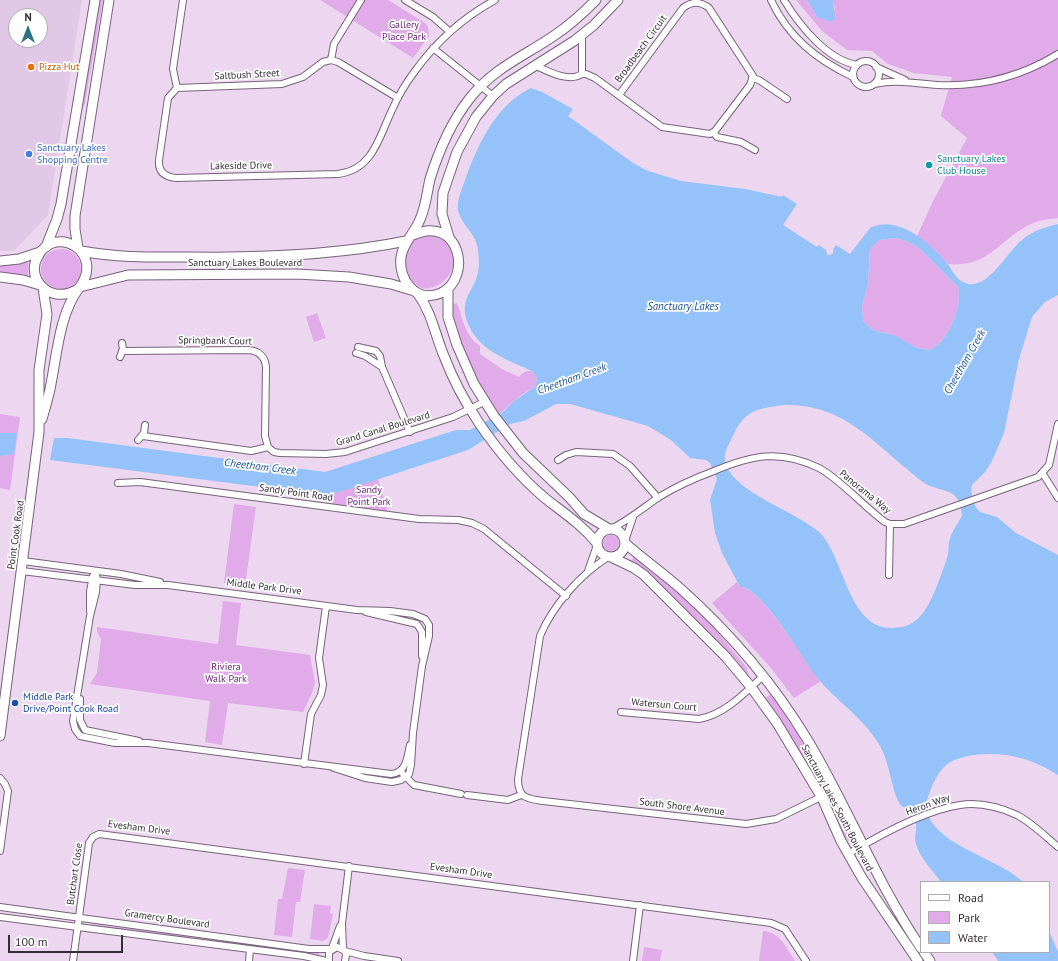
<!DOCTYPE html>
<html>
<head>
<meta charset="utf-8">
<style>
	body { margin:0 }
	#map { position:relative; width:1058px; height:961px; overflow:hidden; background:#ecd6f0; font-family:"PT Sans",sans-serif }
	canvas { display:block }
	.legend { position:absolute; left:920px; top:881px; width:130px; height:72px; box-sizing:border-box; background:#fff; border:1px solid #aeabaf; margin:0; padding:5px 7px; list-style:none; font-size:12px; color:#342c36 }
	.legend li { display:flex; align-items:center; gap:8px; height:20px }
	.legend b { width:20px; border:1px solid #aeabaf }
	.north { position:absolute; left:8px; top:8px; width:40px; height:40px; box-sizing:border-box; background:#fff; border:1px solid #aeabaf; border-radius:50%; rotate:0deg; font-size:11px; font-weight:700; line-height:16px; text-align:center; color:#342c36 }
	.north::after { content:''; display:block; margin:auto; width:14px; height:18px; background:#2d7281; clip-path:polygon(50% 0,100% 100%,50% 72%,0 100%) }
	.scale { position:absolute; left:8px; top:935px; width:115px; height:18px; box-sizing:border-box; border:2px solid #342c36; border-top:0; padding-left:5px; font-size:12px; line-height:14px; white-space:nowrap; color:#342c36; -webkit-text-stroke:3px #fff; paint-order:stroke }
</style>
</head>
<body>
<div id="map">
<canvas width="1058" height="961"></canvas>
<ul class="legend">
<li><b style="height:5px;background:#fff"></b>Road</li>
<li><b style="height:11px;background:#e1abe9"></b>Park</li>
<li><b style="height:11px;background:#95c3f9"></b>Water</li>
</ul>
<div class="north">N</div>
<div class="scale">100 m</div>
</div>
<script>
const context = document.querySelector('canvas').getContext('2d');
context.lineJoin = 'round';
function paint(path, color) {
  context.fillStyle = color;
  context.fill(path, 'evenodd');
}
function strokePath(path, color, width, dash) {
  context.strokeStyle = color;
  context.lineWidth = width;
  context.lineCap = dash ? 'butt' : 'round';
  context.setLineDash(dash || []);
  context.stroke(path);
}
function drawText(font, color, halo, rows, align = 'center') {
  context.font = font + ' "PT Sans",sans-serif';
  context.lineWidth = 3.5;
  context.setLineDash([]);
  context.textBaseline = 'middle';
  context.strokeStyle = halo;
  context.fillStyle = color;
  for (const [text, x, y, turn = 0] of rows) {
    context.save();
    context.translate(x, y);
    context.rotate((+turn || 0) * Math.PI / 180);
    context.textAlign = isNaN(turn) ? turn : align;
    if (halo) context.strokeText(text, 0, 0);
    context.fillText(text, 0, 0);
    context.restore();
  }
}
const built = new Path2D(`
	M0,0H82L48,215L14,251H0ZM16,16H40V40H16Z`);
const green = new Path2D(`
	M99,0H103L85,103L81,113Z
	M320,0H388L425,23L428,27L429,36L413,58Z
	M796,0H807L817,17L835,10L833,0H1058V218C1049,219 1039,220 1031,224C998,240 989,268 948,264L935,250L917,236L933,201L967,138L941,116L952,77L914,73L888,64L872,51L847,50L822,31Z
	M421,235H438C487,271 406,320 406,261C406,250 411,241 421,235Z
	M896,238L906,241L918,247L958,287C963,306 948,342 930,350L917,348L889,334L873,330L863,321L862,306L868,284L870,249L879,240Z
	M41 269a20 20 0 1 1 40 0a20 20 0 1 1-40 0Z
	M28,262V278L0,274V265Z
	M457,303C463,319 465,336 480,346V354L502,369L519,377C524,370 533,368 537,377L536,386L520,396L498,415C478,382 455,344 452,305Z
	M317,313L326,338L314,342L306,317Z
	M0,414L20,417L10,490L0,488Z
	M378,479L388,512L331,504V494Z
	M234,504L256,507L245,586L224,583Z
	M603 543a8 8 0 1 1 16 0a8 8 0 1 1-16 0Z
	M634,557L679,593L711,624L747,668L750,679L710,634L642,568L631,561Z
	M737,582L740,587C760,585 806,664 821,681L794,698L770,667L712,603Z
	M223,601L241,603L236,645L310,655L315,683L312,693L303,712L228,703L222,745L205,742L210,701L90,684L97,673L101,639L97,632V627L218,644Z
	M771,694L799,736L821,780L822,789L789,735L764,699Z
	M839,808C841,814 850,839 850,842L844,837L832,810Z
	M288,868L305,870L300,902H296L292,937L274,935L278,899H282Z
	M314,904L331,906L330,913L333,914L328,938L323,941L310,939Z
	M91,924L319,952V956L91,925Z
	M763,931C781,933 786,947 795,961H759Z
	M644,947L662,950L660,961H642Z`);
const water = new Path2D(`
	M807,0H833L835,19L830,22L817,17Z
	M531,88L542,92L573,109L568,116L633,163L648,171L681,181L745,189L782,197L783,195L797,204L783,225L817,247L819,245L826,250L827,255L833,254V250L836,245L850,254L870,228C898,214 930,243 947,263C954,272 956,281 968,284C989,288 1007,252 1022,240C1032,231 1046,227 1058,224V295L1045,302L1032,317L1019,359L1004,433L992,461L985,472L972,485L971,491L975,506L980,512L997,517L1016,533L1058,555V775C1032,758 1004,751 973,755C963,757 953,759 945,766C936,774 929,792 926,804C927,844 998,857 1023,882H941C933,871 920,858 916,844C913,833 920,830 913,815C909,809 901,808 898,801C890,783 890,764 880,746C862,714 827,696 808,665C798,649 758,585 740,587L722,553L715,533L710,500L717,479L710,463L706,460L690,458L671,440L648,426L570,404H556L524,421L510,424L468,450L339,492L323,495L50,460L54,438H68L325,472L456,430H470L503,412L514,401L536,386L537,377L532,371C510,361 483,352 471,330C454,297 477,294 479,265C479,255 478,241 471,233C466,226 460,219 458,210C457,201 461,191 464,183C476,148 495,105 531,88ZM896,238L906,241L918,247L958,287C963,306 948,342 930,350L917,348L896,336L873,330L863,321L862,306L868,284L870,249L879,240ZM784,405C848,403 879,450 926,484C946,494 958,486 962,515C959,523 952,530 950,539C948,544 949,549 948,554C945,566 931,604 923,613C918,620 909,626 901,627C849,638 846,561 821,534C799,511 719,489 725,453C742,417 742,410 784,405Z
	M0,433H17L14,454L0,456Z
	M1049,931L1058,952V961H998L992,952H1049Z`);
const street = new Path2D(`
	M183,0L173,69L177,88L168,98L159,160C158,172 165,177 176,178L338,174C373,170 379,137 392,110C398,96 406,83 415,71C436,42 464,17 495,0
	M405,0L433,17L450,32
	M771,0C788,37 817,60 853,77
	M784,0C799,25 827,60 857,65
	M433,48L493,96
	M331,60L334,44L361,0
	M853 74a13 13 0 1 1 26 0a13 13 0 1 1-26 0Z
	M534,65C548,71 568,83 582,74V35
	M876,67L905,80
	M582,74H586L595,78L662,127L710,134L715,131L750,85L753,76L709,8C700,1 692,1 683,8L619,95
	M752,78L759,80L787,99
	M874,84C900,79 914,84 938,85C980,87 1022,76 1058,54
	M177,88L282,84L303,77L323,62L331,60L338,62L398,98
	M713,132L717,137L741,142L755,150
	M358,347L376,351L380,356L382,367
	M122,351L249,350C259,351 265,357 266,367L265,436L268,447
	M356,353L365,356L382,367L410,432
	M120,357L123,349L122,343
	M143,436L251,451L268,447L274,452L280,453L326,454L345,452L453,417L484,402
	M138,440L144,433L145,425
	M558,460L566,455L576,452L613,454L630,466L658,498
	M1043,474L1058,498
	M118,483L140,482L419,519L458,520L472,523L484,529L566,596
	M611,529C629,520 643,508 659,497C677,486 695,478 714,471C752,455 780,449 819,468C840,479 864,507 885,522L890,524H904L1038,477L1049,465L1058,424
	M625,541L633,517
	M608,557C580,575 553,605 540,636L518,779C518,798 527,799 543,801L746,824L776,819L835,790
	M23,561L121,574L160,582
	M22,571L135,585H168L357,610L390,611L413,614L425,619L429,625V636L422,666L413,733L411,765L409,774L401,780L392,782L365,778L334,768
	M95,571L97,579L96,592L90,616L73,721L75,729L80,736L115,743H148L391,774C407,773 407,757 410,745
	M588,571L597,545
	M889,575L890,524
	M90,611V591L93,576
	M366,612L417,624L422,632V656
	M80,699V720L85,730L139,741
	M621,712L699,719C724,715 745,693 763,676
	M304,764L311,714L321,695L323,685L319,658L326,606
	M403,774L414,785L461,794
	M0,778L5,784L8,791L0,851
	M467,795L508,800L521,795
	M848,854C878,836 925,810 960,805C979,802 999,807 1017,815C1032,823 1045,836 1058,847
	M0,907L309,949H332
	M0,917L304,956L326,961
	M332,948L340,926
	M343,949L342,923L349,866
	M345,951L364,956L398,961
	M73,961L89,843L93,837L99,834L771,923L785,929L806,961
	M249,961L250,950
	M329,961V952L337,947L345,951L346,955L345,961
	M633,961L640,905`);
const secondary = new Path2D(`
	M413,235C460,214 473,278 441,293C416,304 398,280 401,257C403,242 416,232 421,217C426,205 427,192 430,179C439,150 451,122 470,98C495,67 523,57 555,35C570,25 583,13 596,0
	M449,237L442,214L443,193L457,152L476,117L493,96L506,84L574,41L594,25L618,0
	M46,247L57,219L61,204L95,0
	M78,248L75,229V216L109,0
	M81,251C118,258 154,257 192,257C263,258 337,255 406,241
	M0,261L19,259L40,252
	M0,277L23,280L40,285
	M80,287L128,275L297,274L349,277L391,284L411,290
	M448,288V317L457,345L474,384L494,416L523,453L569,497L584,514L609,529
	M418,294C432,313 435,335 444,356C453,380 465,402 479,423C498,451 521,478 546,499C564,513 582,525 597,543
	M42,419C45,408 49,396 51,384C57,353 60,313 79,288C106,253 56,223 38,256C34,263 33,272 37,280C46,296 63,298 78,289
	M597 543a14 14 0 1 1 28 0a14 14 0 1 1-28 0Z
	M625,543C643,559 663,573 681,589C729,632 773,683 807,739C848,807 876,882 921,948
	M611,557L634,568L644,575L726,657L751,687L777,723L822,798L841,841L862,878L918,961
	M0,736L39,432V370L47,314L43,288
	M924,952L930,961`);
const markers = [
	[31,67,4,"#e8710a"],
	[29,154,4,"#3f7fe0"],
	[929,165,4,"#0f9aa8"],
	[15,703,4,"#1a4fb4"]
];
const parkNames = [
	["Gallery",404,25],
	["Place Park",404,37],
	["Sandy",369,490],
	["Point Park",369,502],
	["Riviera",226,667],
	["Walk Park",226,679]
];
const streetNames = [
	["Broadbeach Circuit",641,49,-54],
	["Saltbush Street",247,75,-3],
	["Lakeside Drive",241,166,-1],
	["Sanctuary Lakes Boulevard",245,263],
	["Springbank Court",215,341,1],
	["Grand Canal Boulevard",383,429,-17],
	["Panorama Way",865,492,39],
	["Sandy Point Road",296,493,8],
	["Point Cook Road",16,535,-82],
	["Middle Park Drive",264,587,7],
	["Watersun Court",664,705,5],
	["Heron Way",928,805,-20],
	["South Shore Avenue",682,807,7],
	["Sanctuary Lakes South Boulevard",837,808,62],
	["Evesham Drive",139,828,7],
	["Evesham Drive",461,871,8],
	["Butchart Close",75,874,-82],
	["Gramercy Boulevard",167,919,8]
];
const foodNames = [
	["Pizza Hut",39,67]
];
const shopNames = [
	["Sanctuary Lakes",37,148],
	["Shopping Centre",37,160]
];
const cultureNames = [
	["Sanctuary Lakes",937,159],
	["Club House",937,171]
];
const transitNames = [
	["Middle Park",23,697],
	["Drive/Point Cook Road",23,709]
];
const waterNames = [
	["Sanctuary Lakes",683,307],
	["Cheetham Creek",965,362,-60],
	["Cheetham Creek",572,379,-20],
	["Cheetham Creek",260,467,7]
];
paint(built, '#e2c8e7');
paint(green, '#e1abe9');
paint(water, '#95c3f9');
strokePath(street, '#77637a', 8);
strokePath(secondary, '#77637a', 11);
strokePath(street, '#fff', 6);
strokePath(secondary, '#fff', 9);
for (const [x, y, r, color] of markers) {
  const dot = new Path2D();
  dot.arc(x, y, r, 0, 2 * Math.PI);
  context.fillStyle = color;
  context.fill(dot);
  strokePath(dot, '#fff', 1.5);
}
drawText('10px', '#631d6e', '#fff', parkNames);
drawText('10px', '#342c36', '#fff', streetNames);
drawText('10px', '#c56008', '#fff', foodNames, 'left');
drawText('10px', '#366cbe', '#fff', shopNames, 'left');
drawText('10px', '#0d838f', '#fff', cultureNames, 'left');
drawText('10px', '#164399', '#fff', transitNames, 'left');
drawText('italic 11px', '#1b5390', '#fff', waterNames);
</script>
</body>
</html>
